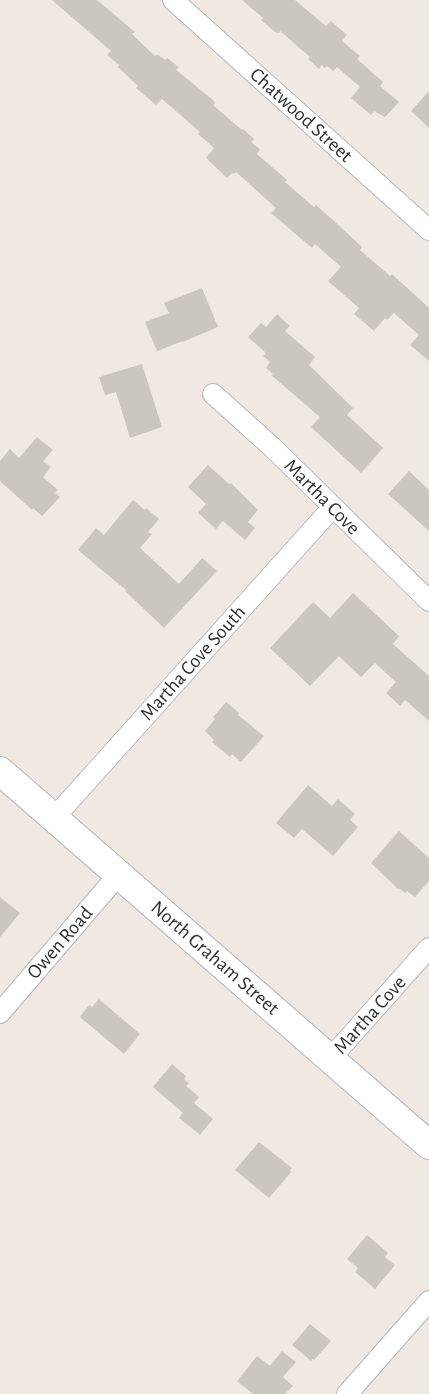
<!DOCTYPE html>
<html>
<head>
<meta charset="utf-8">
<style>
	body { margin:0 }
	canvas { display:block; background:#efe9e1 }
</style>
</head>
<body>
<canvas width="429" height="1394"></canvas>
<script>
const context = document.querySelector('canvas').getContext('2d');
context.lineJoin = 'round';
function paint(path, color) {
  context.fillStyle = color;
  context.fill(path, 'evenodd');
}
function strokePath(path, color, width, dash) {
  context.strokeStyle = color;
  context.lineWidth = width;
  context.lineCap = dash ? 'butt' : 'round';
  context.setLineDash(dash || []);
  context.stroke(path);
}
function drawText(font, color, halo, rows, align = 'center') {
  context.font = font + ' "Alegreya Sans",sans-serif';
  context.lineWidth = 4;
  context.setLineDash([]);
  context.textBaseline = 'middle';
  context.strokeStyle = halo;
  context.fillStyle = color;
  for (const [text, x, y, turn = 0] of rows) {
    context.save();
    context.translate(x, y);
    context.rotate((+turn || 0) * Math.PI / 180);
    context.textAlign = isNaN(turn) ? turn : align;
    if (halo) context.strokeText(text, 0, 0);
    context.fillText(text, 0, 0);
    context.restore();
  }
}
const building = new Path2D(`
	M52,0H97L135,32L132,34L155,56L157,54L165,60L167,58L179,67L176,70L213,100L215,103L213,105L242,130L243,129L254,139L251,142L260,149L257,154L287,180L285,182L314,207L316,205L334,221L362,247L360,250L389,275L390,276L392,274L429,308V361L410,345L419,335L394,313L387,320L385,318L374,331L354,314L359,308L328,281L341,267L315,244L312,248L271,213L276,208L236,172L233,174L232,173L227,178L206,158L214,148L198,134L200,132L162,99L156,105L136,88L138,86L118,67L119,65L107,55L111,51Z
	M242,0H295L326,26L331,21L347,35L342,41L360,56L357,59L383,82L380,86L399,102L385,117L374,111L371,115L351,98L360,87L337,67L333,71L327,66L325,68L322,65L319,69L308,59L310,57L280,31L279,33L275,32L261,20L263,18Z
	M429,91V128L411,111Z
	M202,288L218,327L183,342V341L157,351L145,322L169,313L164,303Z
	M277,314L290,326L285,331L315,357L309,365L353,408L347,415L383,448L361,473L311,427L320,417L271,375L273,374L266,368L270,362L263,356L266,353L248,337L261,323L266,327Z
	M142,364L162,427L130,438L116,392L105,395L99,377Z
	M37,437L53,450L43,461L51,467L43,477L58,490L55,493L60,497L42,516L33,508L32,510L0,481V461L10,449L19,458Z
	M208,465L229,484L231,483L258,510L248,522L255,528L245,540L223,521L216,529L198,513L206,504L188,487Z
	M409,471L429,490V531L388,494Z
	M133,500L145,510L146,508L159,519L148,532L152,534L140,548L179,584L202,558L217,571L164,628L125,591L126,590L78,550L96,528L104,535Z
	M353,593L399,636L393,644L429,676V721L405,700L400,706L386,693L396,682L375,663L361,677L339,656L310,686L270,648L313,602L330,618Z
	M226,702L239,713L238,715L264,736L241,762L232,754L230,757L212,742L214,740L205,731L215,719L213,717Z
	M308,785L332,806L338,799L355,814L350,820L358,827L333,856L302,829L294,838L276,823Z
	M399,831L429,858V881L415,897L407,891L405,893L399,888L398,889L371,863Z
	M0,897L20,913L0,937Z
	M99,999L140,1034L124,1054L80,1017L89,1005L92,1007Z
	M172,1064L186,1076L184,1079L189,1083L186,1086L199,1097L194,1103L213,1119L200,1135L179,1118L183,1113L153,1087Z
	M259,1142L292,1168L290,1171L291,1172L269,1198L235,1170Z
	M367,1235L388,1253L385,1257L395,1265L375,1289L355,1272L358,1268L347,1259Z
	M310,1324L331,1341L314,1360L312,1359L311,1361L292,1345Z
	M282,1351L296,1362L283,1377L293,1386L285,1394H253L237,1381L257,1356L270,1366Z`);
const minor = new Path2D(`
	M173,0L429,230
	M213,394L272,447L429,601
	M54,818L332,508
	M0,1013L119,874
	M330,1059L429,948
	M347,1394L429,1301`);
const secondary = new Path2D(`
	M0,771L429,1145`);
const streetNames = [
	["Chatwood Street",301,115,42],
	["Martha Cove",322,497,45],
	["Martha Cove South",193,663,-48],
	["Owen Road",60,943,-49],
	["North Graham Street",215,958,41],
	["Martha Cove",370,1015,-48]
];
paint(building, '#cbc7bf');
strokePath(minor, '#b4b7c1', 22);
strokePath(secondary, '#b4b7c1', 30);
strokePath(minor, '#fff', 20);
strokePath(secondary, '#fff', 28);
drawText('20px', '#2e2e2e', '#fff', streetNames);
</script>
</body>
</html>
